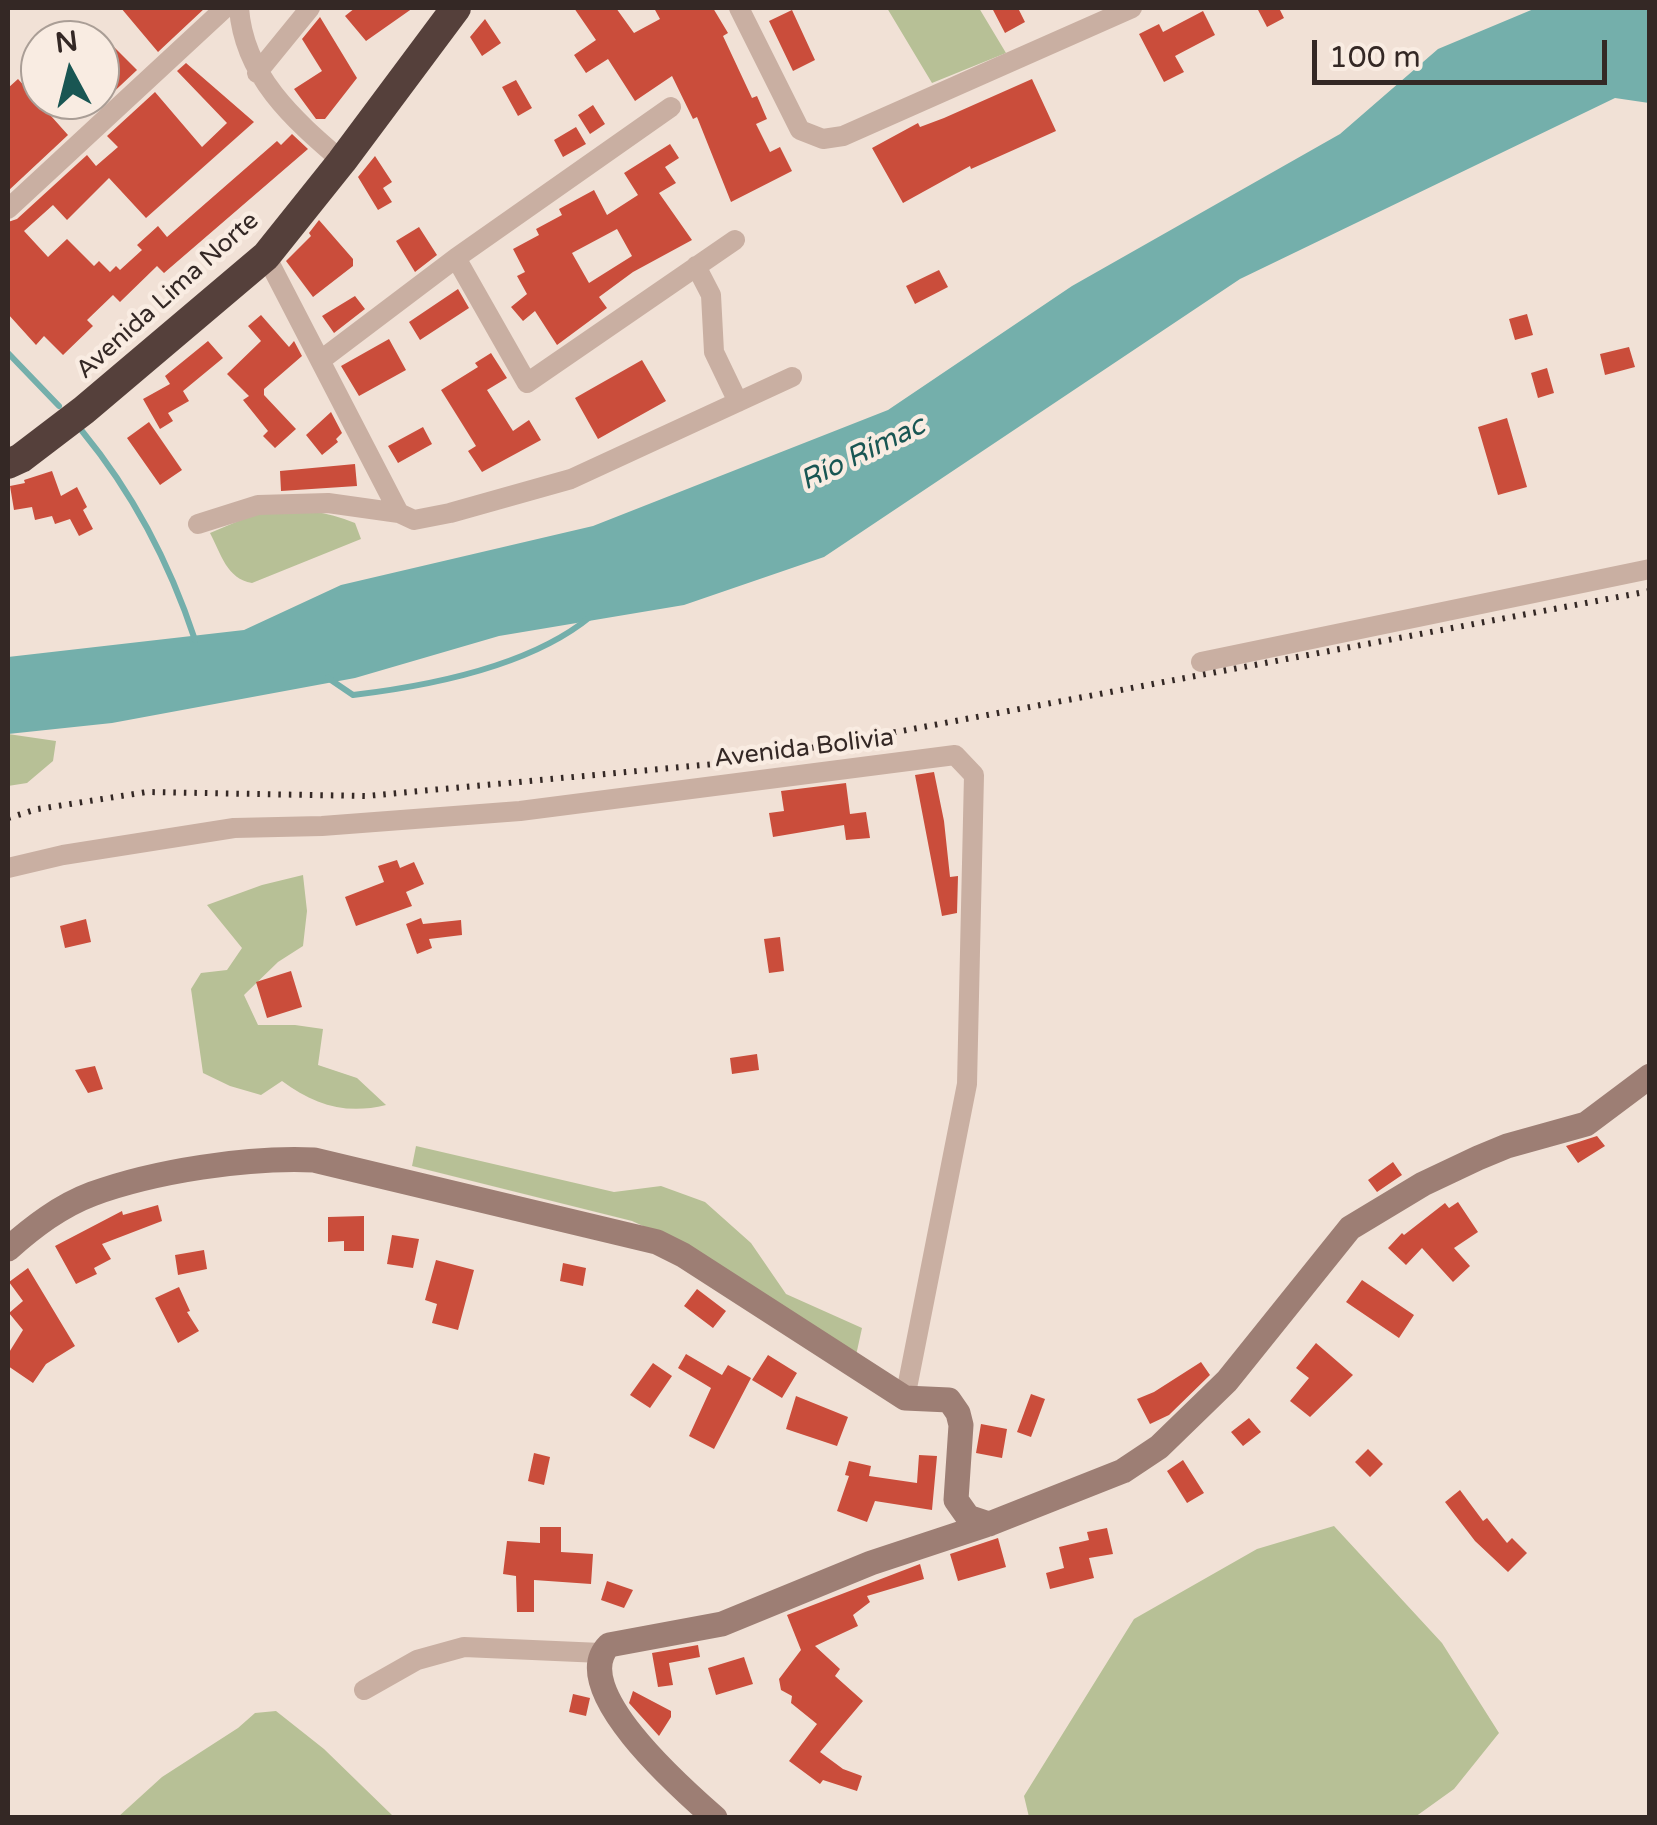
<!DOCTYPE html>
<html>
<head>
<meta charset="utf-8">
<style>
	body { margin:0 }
	#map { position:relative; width:1657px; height:1825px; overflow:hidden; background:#f1e1d6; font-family:"Varela Round",sans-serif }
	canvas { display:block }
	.frame { position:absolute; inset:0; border:10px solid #342825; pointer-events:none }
	.north { position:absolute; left:20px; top:20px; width:100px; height:100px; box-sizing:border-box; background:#f9ece2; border:2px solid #aa9e96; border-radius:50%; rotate:353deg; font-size:28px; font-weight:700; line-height:40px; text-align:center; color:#342825 }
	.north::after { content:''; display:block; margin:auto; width:35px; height:45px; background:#195653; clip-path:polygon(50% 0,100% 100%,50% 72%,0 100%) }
	.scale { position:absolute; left:1312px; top:40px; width:295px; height:45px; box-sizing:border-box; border:5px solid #342825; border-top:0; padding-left:12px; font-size:30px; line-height:35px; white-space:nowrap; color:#342825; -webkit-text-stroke:8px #f9ece2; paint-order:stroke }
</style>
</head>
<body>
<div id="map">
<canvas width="1657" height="1825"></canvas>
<div class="frame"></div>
<div class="north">N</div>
<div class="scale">100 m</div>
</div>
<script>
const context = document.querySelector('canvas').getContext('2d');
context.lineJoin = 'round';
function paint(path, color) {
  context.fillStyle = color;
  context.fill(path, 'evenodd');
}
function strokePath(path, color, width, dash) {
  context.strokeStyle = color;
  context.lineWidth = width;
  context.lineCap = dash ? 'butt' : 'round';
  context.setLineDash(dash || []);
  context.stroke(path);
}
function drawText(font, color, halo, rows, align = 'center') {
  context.font = font + ' "Varela Round",sans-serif';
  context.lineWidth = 9;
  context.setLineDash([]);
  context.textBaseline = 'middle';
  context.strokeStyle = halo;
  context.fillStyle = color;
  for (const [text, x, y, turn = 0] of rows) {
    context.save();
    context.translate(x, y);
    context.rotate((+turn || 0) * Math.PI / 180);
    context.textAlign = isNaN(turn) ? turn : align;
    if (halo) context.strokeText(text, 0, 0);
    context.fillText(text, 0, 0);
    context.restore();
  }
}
const green = new Path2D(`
	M887,8H979L1006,53L932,83Z
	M269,508C300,509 326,511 355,523L361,539L252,583C227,579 221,554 210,533Z
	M8,734L56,741L53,761L27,783L8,786Z
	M303,875L307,911L303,946L278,962L244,995L258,1025H295L323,1029L318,1065L357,1078L386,1105C346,1115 314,1105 282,1081L261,1095L230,1086L203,1073L191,989L201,973L227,970L242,948L207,905L262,885Z
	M416,1146L614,1192L661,1186L705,1202L751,1243L786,1294L862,1328L855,1360L674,1240L632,1221L412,1166Z
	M1334,1526L1442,1643L1499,1733L1454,1789L1415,1817H1029L1024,1796L1134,1619L1257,1549Z
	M276,1711L324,1749L394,1817H118L162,1777L238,1728L255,1713Z`);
const water = new Path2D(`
	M1536,8H1649V103L1615,98L1240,279L824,557L684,605L499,636L355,678L112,723L8,734V657L244,630L341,585L593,526L888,410L1072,286L1340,134L1438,49Z`);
const stream = new Path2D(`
	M8,353L59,406
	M82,431C133,493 170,564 195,640
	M328,678L353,695C429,686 529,667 590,617`);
const building = new Path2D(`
	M121,8H205L158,52Z
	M355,8H413L366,41L345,16Z
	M574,8H616L634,33L660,19L654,8H713L728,33L723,36L752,98L757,96L767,119L756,124L770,152L780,147L792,171L731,202L697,117L693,119L672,76L635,101L608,59L586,73L574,55L596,40Z
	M992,8H1018L1025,22L1005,33Z
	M1257,8H1279L1284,18L1267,27Z
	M792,10L815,60L793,71L769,21Z
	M1203,11L1215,35L1175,56L1184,72L1164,82L1139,34L1159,24L1163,32Z
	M320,17L357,78L325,119H316L294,89L322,71L302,39Z
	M485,19L501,43L482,56L470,37Z
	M100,33L137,70L89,115L76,100H100Z
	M186,63L254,122L146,218L109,178L67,220L53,205L24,231L48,257L67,239L94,266L99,261L110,272L116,266L120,270L142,250L137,245L158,226L167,237L277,141L281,145L292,134L308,149L164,273L157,266L120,302L113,295L87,320L93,326L63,355L44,336L36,345L8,314V222L17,219L87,155L96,166L118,147L107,136L155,92L202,147L227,123L177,71Z
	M18,79L68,135L8,191V88Z
	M1032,79L1056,131L971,169L970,166L903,203L872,148L918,123L920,127L944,118Z
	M516,80L532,108L518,116L502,87Z
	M593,105L605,124L590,134L578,115Z
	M576,127L586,144L563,157L554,140Z
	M670,144L679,158L665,167L676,183L659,193L692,240L633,272L599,297L607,308L557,345L535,311L523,321L511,307L527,294L517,276L525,272L513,249L539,235L536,229L562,215L559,209L594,190L607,215L638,195L624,173ZM617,229L632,256L589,283L572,253Z
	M375,156L392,182L383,188L392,202L378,210L358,177Z
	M319,220L353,259V266L313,297L286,261L311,236L309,233Z
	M419,227L437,255L415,272L396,241Z
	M939,270L948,287L915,304L906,286Z
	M458,289L469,308L420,340L409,322Z
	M355,296L365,309L334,333L322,316Z
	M1527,314L1533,335L1515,340L1509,319Z
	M261,315L289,347L294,341L302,356L264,389V395L296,429L275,448L263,436L268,431L243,400L249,396L227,374L261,341L248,326Z
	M389,339L406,370L359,396L341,366Z
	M208,341L223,358L183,391L189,401L168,413L173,421L160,429L143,399L170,384L165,376Z
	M1629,347L1635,367L1605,375L1600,354Z
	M491,353L507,378L487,390L513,431L529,420L541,440L482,472L468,451L476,446L441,390L478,367L475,363Z
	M642,360L666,401L598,439L575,398Z
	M1547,368L1554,393L1538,398L1531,373Z
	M331,412L342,433L336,439L338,442L322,455L306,435Z
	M1507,418L1527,487L1498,495L1478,427Z
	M149,422L182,470L160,485L127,438Z
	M423,427L432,444L398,463L388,446Z
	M355,464L357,486L281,491L280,471Z
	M52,471L61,496L77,487L87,507L83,510L93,529L79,536L70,519L55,524L52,516L35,520L32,507L14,510L10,486L25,483L24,480Z
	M934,772L944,821L950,877L958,876L957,913L942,916L915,775Z
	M846,783L850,814L866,812L870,838L846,840L844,825L773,837L769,813L784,811L781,791Z
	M397,860L400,868L414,862L424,884L406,892L412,906L356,926L345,897L384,882L378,866Z
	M421,918L423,924L461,920L462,935L429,939L432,948L417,954L406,924Z
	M86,919L91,942L65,948L60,926Z
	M780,937L784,971L769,973L764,939Z
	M291,971L302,1007L267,1018L256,982Z
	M757,1054L759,1070L732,1074L730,1058Z
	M95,1066L103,1089L88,1093L75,1070Z
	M1597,1136L1605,1146L1578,1163L1566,1146Z
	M1393,1162L1402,1175L1377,1192L1368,1180Z
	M1458,1202L1478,1232L1454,1248L1470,1266L1453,1282L1422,1248L1406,1265L1388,1248L1402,1233L1404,1235L1445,1203L1449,1208Z
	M158,1205L162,1221L102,1244L111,1259L94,1268L97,1274L76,1284L55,1246L122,1211L123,1215Z
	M364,1216V1251H344V1241L328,1242V1217Z
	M392,1235L419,1239L413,1268L387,1264Z
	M204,1250L207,1269L178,1275L175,1255Z
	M436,1260L474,1270L458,1330L432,1323L437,1304L425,1300Z
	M563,1263L586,1268L583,1286L560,1281Z
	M28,1268L75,1346L46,1364L33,1383L8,1366V1354L23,1330L9,1313L23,1301L9,1282Z
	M1362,1280L1414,1315L1399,1338L1346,1302Z
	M179,1287L190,1311L187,1312L199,1331L178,1343L155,1298Z
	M697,1289L726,1311L713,1328L684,1306Z
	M1316,1343L1353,1375L1310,1417L1290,1401L1309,1378L1296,1368Z
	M686,1354L722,1375L728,1365L751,1378L714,1449L689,1436L711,1388L678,1368Z
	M768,1355L797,1373L782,1398L752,1380Z
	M1201,1362L1210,1375L1169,1415L1150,1424L1137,1399L1154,1392Z
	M653,1363L672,1376L650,1408L630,1395Z
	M1031,1394L1045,1399L1031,1437L1017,1432Z
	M796,1396L848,1417L837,1446L786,1429Z
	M1249,1418L1261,1432L1243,1446L1231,1432Z
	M981,1424L1007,1429L1002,1458L976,1453Z
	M1368,1449L1383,1464L1370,1477L1355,1462Z
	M534,1453L550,1457L544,1485L528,1481Z
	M919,1455L937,1456L932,1510L875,1501L867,1522L837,1511L849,1476L845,1475L849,1461L871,1466L869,1476L917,1483Z
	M1183,1460L1204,1493L1187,1503L1167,1471Z
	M1460,1490L1483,1521L1487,1518L1507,1543L1512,1538L1527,1553L1508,1572L1475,1541L1445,1502Z
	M540,1527H561V1552L593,1554L591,1584L534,1580V1612H517L516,1576L503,1574L507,1541L540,1543Z
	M1107,1528L1113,1554L1089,1558L1094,1578L1050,1589L1046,1573L1064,1568L1059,1547L1089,1540L1087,1532Z
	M998,1538L1006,1567L958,1581L950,1554Z
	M920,1564L924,1579L867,1596L870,1602L853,1615L858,1626L815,1646L840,1669L835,1676L863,1701L820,1752L843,1769L862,1776L857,1791L823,1780L820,1784L789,1761L817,1724L791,1703L792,1696L781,1690L779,1679L801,1650L787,1615Z
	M607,1581L633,1590L624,1608L601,1600Z
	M698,1645L700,1657L669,1663L673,1685L658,1687L652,1653Z
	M744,1657L753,1684L716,1695L708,1668Z
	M633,1691L671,1711V1717L659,1736L629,1703Z
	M573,1694L590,1698L586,1716L569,1712Z`);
const street = new Path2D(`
	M239,8C244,76 293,119 342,161
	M739,8L800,130L823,139L843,136L1132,8
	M257,73L310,8
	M8,209L225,8
	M266,256L399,513
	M456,258L527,383L735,240
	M696,266L711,295L714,352L738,402
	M321,360L456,258L671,107
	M198,524L258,505L328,503L399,513L414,520L450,513L571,479L792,377
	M1201,662L1650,569
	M8,868L63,855L234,828L322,826L520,811L955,755L974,775L967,1084L905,1398
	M364,1690L417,1660L464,1647L601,1653`);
const secondary = new Path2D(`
	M8,1249C33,1227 60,1206 92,1194C155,1171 247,1157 314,1160L657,1242L683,1255L905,1398L949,1400L958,1413L961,1425L956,1500L968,1517L989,1524
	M715,1818C682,1789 566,1688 609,1645L722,1624L871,1563L989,1524L1123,1471L1159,1447L1227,1381L1350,1228L1423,1184L1478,1158L1507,1146L1586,1124L1650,1076`);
const highway = new Path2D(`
	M8,464L21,458L84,410L266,256L342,161L456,8`);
const rail = new Path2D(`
	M8,818L38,809L147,792L366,796L736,762L1650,591`);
const streetNames = [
	["Avenida Lima Norte",168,296,-42],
	["Avenida Bolivia",804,749,-7]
];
const waterNames = [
	["Río Rímac",863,454,-26]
];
paint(green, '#b7c096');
paint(water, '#74afab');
strokePath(stream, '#74afab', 6);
paint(building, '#ca4d3b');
strokePath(street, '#c9afa2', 20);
strokePath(secondary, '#9d7e74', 25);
strokePath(highway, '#55403b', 30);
strokePath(rail, '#342825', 6, [2.5, 8]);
drawText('25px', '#342825', '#f9ece2', streetNames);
drawText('italic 28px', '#195653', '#f9ece2', waterNames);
</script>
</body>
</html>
